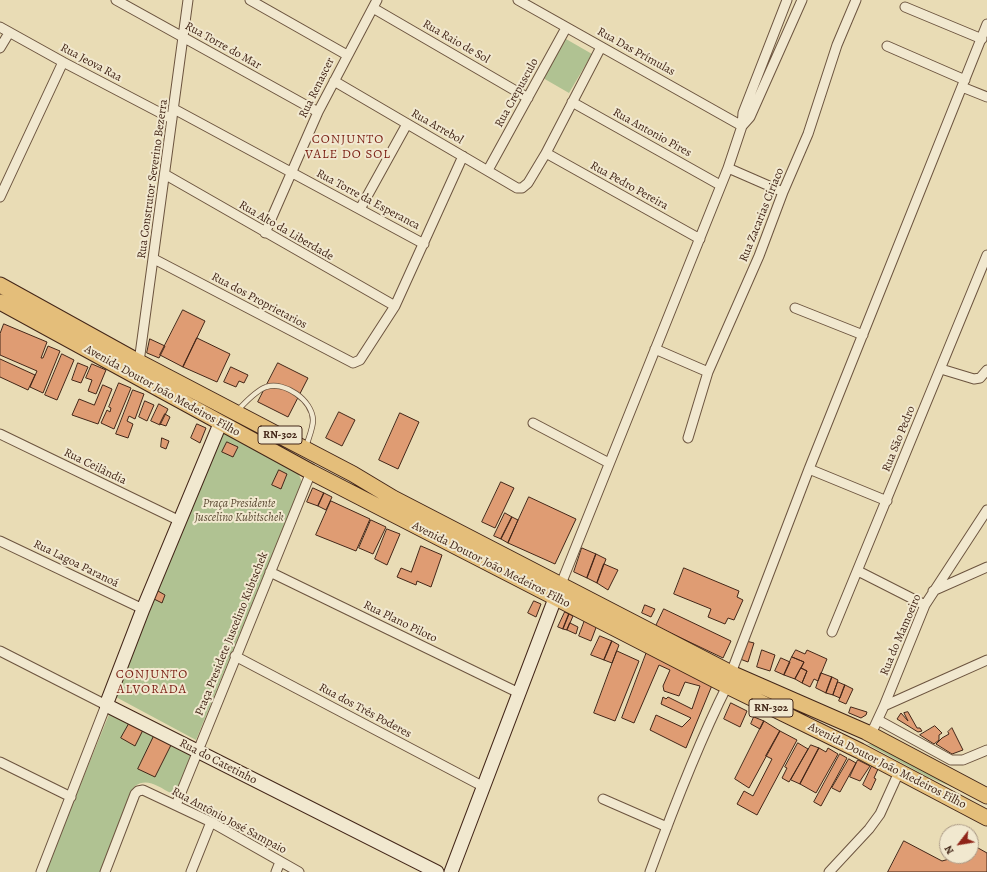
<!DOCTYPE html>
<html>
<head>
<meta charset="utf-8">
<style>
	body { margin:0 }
	#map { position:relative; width:987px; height:872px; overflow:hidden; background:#e9dcb5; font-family:Alegreya,serif }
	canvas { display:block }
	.north { position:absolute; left:939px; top:824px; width:40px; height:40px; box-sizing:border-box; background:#f1e8cf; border:1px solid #ab9a86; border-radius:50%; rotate:239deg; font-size:11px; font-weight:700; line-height:16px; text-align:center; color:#432618 }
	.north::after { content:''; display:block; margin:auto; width:14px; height:18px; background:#8f2418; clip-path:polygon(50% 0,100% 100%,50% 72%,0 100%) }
</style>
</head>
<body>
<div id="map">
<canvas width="987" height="872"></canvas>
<div class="north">N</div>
</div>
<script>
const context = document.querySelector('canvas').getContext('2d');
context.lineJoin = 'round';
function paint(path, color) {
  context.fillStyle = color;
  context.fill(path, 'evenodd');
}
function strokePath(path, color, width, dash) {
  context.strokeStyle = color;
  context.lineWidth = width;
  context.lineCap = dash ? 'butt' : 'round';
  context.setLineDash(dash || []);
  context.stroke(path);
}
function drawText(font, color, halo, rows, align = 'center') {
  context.font = font + ' Alegreya,serif';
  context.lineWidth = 4;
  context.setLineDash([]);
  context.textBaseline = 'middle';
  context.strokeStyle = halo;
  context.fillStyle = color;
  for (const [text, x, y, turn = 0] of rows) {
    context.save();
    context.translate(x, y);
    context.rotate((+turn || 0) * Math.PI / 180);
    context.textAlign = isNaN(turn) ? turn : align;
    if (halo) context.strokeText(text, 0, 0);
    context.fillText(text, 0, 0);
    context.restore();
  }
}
const green = new Path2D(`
	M566,39L592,54L569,93L543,78Z
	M224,432L295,466L302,482L196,740L114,696L219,438Z
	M110,712L192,752L177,792L171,793C159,787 147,777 135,786L101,872H45Z
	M867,744L878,745L962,791L928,777Z`);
const building = new Path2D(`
	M183,310L205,321L183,367L160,355Z
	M4,324L47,342L41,358H43L48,346L60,351L43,393L30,387L37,371L0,355V334Z
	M197,338L230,354L217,382L183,367Z
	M150,339L165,346L159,358L147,353Z
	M62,354L74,360L57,400L45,395Z
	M0,359L35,375L28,390L0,377Z
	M78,363L88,367L81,383L72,380Z
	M278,363L308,378L288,417L258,402Z
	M92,364L106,370L96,394L88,391L92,380L86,378Z
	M231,367L248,375L244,383L239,381L236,387L224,382Z
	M119,383L131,388L114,429L101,423L107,410L110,412L111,408L109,407Z
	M103,385L112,389L98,424L72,415L79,399L94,405Z
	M133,390L144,394L135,419L129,416L127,421L133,424L128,438L116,434Z
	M145,401L154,405L147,421L139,417Z
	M159,404L168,409L160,425L151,421Z
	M339,412L355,420L342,446L326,438Z
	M400,413L419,422L398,469L379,460Z
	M165,414L170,417L166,426L160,424Z
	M197,424L206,428L200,443L191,438Z
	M162,438L169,441L166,449L161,447Z
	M227,442L238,447L233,457L222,452Z
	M279,470L287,474L281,489L272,485Z
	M501,482L514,488L495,528L482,522Z
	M313,488L324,493L318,506L307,502Z
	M324,493L332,497L326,510L318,506Z
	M529,497L576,519L555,564L508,543Z
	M331,501L370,519L356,551L316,535Z
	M505,513L512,517L501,539L494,536Z
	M512,517L518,520L508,543L501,539Z
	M371,520L386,527L373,554L359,548Z
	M387,529L400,534L387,565L375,559Z
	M421,546L442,555L431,587L417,581L416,585L397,577L401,568L411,572Z
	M582,548L596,554L587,578L574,572Z
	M596,554L606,559L597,583L587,578Z
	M604,564L618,570L608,590L597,583Z
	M684,568L739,591L737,597L743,600L734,620L728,618L725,624L708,617L711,609L674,594Z
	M158,591L165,595L162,603L154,599Z
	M534,601L541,604L536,617L528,613Z
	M645,605L655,609L651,617L642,613Z
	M664,609L731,641L723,658L656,626Z
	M565,612L569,614L563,629L558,627Z
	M569,614L573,616L567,630L563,629Z
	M585,620L597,625L591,641L579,636Z
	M570,623L578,627L576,634L567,630Z
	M600,636L612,641L604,660L591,655Z
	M612,641L619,645L612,663L604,660Z
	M746,641L754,643L748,662L740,659Z
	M648,649L713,683L686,748L650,730L656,715L682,727L691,718L661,704L663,697L666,699L668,697L692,709L700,686L685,682L679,696L664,691L663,686L670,670L659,665L634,723L622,718Z
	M762,650L775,655L770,671L757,667Z
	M796,650L805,654L807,650L827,659L818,681L814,679L810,687L802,683L807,671L801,668L804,662L792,657Z
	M617,651L639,661L615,721L594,713Z
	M792,657L804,662L795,679L784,675Z
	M781,658L790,662L784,675L775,671Z
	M801,668L807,671L802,683L795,679Z
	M821,673L832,677L826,693L816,688Z
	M832,677L838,680L833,695L826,693Z
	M838,682L845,685L840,698L833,695Z
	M845,685L853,689L846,704L839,701Z
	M731,703L747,711L740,727L724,719Z
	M851,707L867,712L866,715L861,718L849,713Z
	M908,712L917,728H920L922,731L918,732L897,719L901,713L908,721L904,713Z
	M754,717L764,721L760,729L751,724Z
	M764,721L780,731L749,788L735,779Z
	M130,722L143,730L135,746L121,738Z
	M935,726L942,733L939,735V740L934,744L920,735Z
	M952,728L963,750L952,754L936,744L942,738L949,734L948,732Z
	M780,731L797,740L757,815L737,804L744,791L753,796L772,759L766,756Z
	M154,736L171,745L155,777L138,769Z
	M798,743L808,749L789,782L782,778L787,768L785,767Z
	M811,745L819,748L800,784L791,780Z
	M819,748L826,752L828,748L838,754L816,793L800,784Z
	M840,754L847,758L821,806L814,802Z
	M849,759L856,763L840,792L832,788Z
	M858,760L870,766L860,781L850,777Z
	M872,766L878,769L874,778L876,779L871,790L863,785Z
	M904,841L942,861L960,856H971V844L987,853V872H888Z`);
const lane = new Path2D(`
	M237,411C245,403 255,391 266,387C285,381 312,400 313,420C313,429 308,439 306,447`);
const street = new Path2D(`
	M116,0L318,112
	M250,0L347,55
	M518,0L742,126
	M905,7L982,39
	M373,8L528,98
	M0,27L63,62L172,119
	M887,46L965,80
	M0,48L9,33
	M334,81L517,188H522L528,183L546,153L601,47
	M962,87L987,97
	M572,102L720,185
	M174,109L424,244
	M742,126L750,117L802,0
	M546,153L700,239
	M728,168L783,192
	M488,170L566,28
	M166,175L395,306
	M0,197L63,62
	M360,209L407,124
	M265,233L318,112L377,0
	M154,259L353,363L360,360L395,306L463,156
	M795,308L863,335
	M655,349L708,372
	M139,362L188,0
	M941,369L974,379L980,378L987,370
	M533,423L609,463
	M0,434L180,521
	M688,438L708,372L759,256L783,192L808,134L837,45L856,0
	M809,469L887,501
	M0,541L143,609
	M858,571L925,605
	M270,572L519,693
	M561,584L728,168L742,126L743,113L787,0
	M933,591L987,567
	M832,632L987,255
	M0,651L106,705L41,872
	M235,656L484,787
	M731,673L809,469L987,24
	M884,706L987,660
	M878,720L951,760H963L987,750
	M871,734L884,706L925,605L987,510
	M0,762L71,797
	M603,799L667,827
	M176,805L311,472
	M105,872L135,794L138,791L143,790L211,822L299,872
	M191,872L211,822
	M276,872L280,862
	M650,872C673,809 697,746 727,686
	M829,872L869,829L880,814L899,772`);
const secondary = new Path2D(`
	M220,424L143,609L106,705L437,872
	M451,872L559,588`);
const primary = new Path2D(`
	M0,285L139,362L353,474L393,498L731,673L866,732L987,796
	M0,302L311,472L727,686L860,751L987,818`);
const shields = [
	[280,435,44],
	[771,708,44]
];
const shieldNames = [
	["RN-302",280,435],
	["RN-302",771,708]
];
const streetNames = [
	["Rua Raio de Sol",456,42,30],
	["Rua Torre do Mar",223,46,29],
	["Rua Das Prímulas",636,52,29],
	["Rua Jeova Raa",91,63,28],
	["Rua Renascer",317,88,-64],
	["Rua Crepusculo",517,93,-61],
	["Rua Arrebol",437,127,30],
	["Rua Antonio Pires",652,133,29],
	["Rua Construtor Severino Bezerra",153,179,-82],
	["Rua Pedro Pereira",629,186,29],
	["Rua Torre da Esperanca",368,200,28],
	["Rua Zacarias Ciriaco",762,215,-68],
	["Rua Alto da Liberdade",286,231,30],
	["Rua dos Proprietarios",259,301,28],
	["Avenida Doutor João Medeiros Filho",162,391,29],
	["Rua São Pedro",899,439,-68],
	["Rua Ceilândia",95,467,26],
	["Rua Lagoa Paranoá",76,564,26],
	["Avenida Doutor João Medeiros Filho",491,565,27],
	["Rua Plano Piloto",400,622,26],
	["Praça Presidete Juscelino Kubtschek",232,634,-68],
	["Rua do Mamoeiro",901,635,-67],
	["Rua dos Três Poderes",365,711,28],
	["Rua do Catetinho",218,762,27],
	["Avenida Doutor João Medeiros Filho",887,766,27],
	["Rua Antônio José Sampaio",229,821,28]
];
const parkNames = [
	["Praça Presidente",239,504],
	["Juscelino Kubitschek",239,518]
];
const neighbourhoodNames = [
	["CONJUNTO",348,140],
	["VALE DO SOL",348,155],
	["CONJUNTO",152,675],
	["ALVORADA",152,690]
];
paint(green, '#b0c292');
paint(building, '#df9c73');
strokePath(building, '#432618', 1);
strokePath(lane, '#6c543f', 6);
strokePath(street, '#6c543f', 11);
strokePath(secondary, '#432618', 15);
strokePath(primary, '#432618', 17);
strokePath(lane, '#f1e8cf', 4.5);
strokePath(street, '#f1e8cf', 9);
strokePath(secondary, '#f1e8cf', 13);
strokePath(primary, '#e4be7a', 15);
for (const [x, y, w] of shields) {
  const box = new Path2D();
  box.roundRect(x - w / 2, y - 9, w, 18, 3);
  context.fillStyle = '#f1e8cf';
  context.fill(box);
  strokePath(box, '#432618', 1);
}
drawText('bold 11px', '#432618', null, shieldNames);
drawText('12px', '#432618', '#f1e8cf', streetNames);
drawText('italic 12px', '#5e4d36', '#f1e8cf', parkNames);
context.letterSpacing = '1px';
drawText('13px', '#7a1f14', '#f1e8cf', neighbourhoodNames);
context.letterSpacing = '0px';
</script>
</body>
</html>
